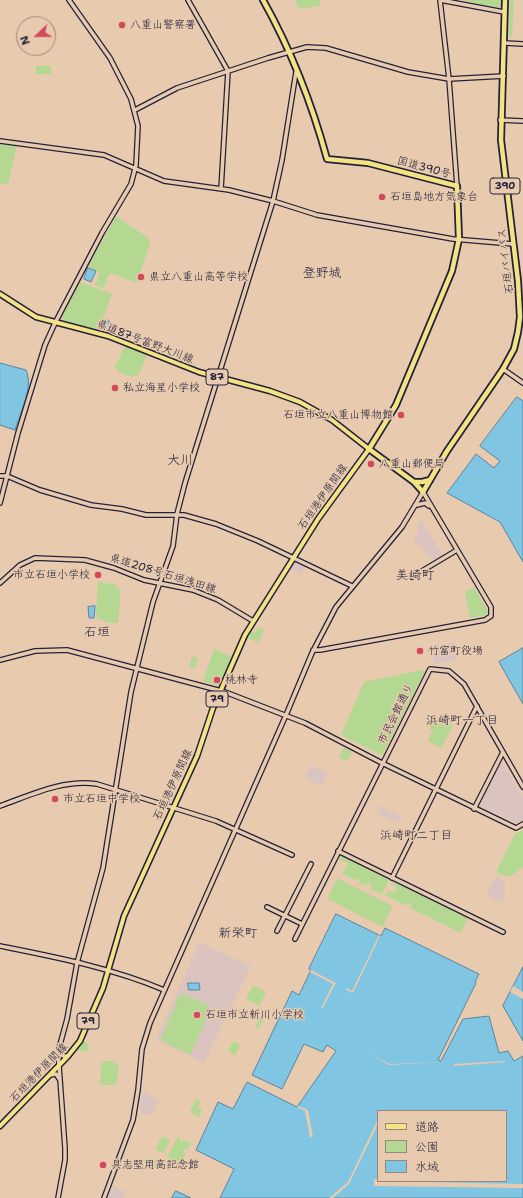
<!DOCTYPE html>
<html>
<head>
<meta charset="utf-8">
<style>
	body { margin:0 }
	#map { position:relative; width:523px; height:1198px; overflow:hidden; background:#e8caaf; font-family:"Shantell Sans","Klee One",sans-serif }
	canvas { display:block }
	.legend { position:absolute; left:377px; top:1110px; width:130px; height:72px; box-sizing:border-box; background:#e8caaf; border:1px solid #998781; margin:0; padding:5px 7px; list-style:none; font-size:12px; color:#22223b }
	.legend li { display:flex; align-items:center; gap:8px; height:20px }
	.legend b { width:20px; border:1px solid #998781 }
	.north { position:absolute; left:16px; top:16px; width:40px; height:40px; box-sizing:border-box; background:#e8caaf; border:1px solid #998781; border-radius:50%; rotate:248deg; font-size:11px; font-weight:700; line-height:16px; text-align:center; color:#22223b }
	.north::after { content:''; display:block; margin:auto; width:14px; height:18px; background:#d1495b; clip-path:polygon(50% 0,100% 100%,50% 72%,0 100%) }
</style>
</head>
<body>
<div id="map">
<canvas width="523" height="1198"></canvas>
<ul class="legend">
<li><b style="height:5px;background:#f4e382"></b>道路</li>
<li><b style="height:11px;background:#b4d892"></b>公園</li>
<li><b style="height:11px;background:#80c5e1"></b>水域</li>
</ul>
<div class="north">N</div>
</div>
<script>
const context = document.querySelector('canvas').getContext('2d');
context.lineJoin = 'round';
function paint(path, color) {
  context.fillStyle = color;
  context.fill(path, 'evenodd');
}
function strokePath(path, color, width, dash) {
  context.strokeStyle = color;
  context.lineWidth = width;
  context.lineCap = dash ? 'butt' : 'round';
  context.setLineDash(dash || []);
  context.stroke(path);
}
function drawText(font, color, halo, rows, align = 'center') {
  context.font = font + ' "Shantell Sans","Klee One",sans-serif';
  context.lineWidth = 3;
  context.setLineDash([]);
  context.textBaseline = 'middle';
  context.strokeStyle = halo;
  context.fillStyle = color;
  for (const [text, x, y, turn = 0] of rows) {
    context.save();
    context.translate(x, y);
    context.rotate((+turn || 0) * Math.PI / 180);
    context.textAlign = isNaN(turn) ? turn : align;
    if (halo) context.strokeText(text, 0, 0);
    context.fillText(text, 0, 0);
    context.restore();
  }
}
const built = new Path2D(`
	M420,518L443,555L432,560L413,539L419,531L417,527Z
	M293,561L306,565L301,575L289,569Z
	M454,642L457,660L434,664L431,646Z
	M500,759L523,797V819L517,823L478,806Z
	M311,765L328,773L322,786L305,778Z
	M379,806L402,817L399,824L376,813Z
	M496,876L505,882L504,902L502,903L486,894Z
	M199,942L251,966L204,1063L156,1040Z
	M142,1092L159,1100L152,1115L140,1114Z
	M113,1186L126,1192L123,1198H108Z`);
const green = new Path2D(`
	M295,0H320V6L299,9Z
	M462,0H501L502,4L498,8Z
	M510,0H514L512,38L509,36Z
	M36,66H51V74H36Z
	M0,143L17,146L8,184H0Z
	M116,216L148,238L150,243L137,283L111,273L108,275L104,288L95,285L100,272L88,267Z
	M80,282L112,294L103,318L105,319L101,330L64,321L62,314Z
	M127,346L147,354L139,375C129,378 121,375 115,367L124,348Z
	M98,581H102V583L116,584L117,589H121L118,623H105V620H101L96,615Z
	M474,587L488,611L486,615L470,618L465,592Z
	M258,627L264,630L258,643L246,637L249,630L255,633Z
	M214,649L232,657L220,685L217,686L203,681Z
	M192,656L198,658L195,669L189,667Z
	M422,670L425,671L383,754L381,755L341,735L364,682Z
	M435,716L453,725L441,748L428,741L432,731L429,729Z
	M344,747L352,752L347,761L339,757Z
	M523,830V867C512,875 510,879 497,873V870L515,834Z
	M340,855L389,880L382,894L370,889L372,885L368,883L366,886L359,883L360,880L356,878L354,880L342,874L348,863L338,859Z
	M339,879L391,905L392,907L383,926H381L328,899V898L336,880Z
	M392,881L468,918L461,933L410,908L412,905L407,903L406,906L385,895L388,890L394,893L397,887L391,884Z
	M253,985L266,992L259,1006L246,999Z
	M181,993L209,1005L204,1025L190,1055L160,1040Z
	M264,1009L266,1016L258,1029L255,1027Z
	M83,1041L89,1045L87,1052L78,1050Z
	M233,1041L240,1045L235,1055L228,1052Z
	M104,1061H113L119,1066L116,1084L113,1085H100L101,1064Z
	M201,1100L198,1108L202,1110L199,1117L190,1112L195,1101Z
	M162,1136L170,1140L164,1153L155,1150Z
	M178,1136L180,1137L179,1141L182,1142L183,1140L191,1143L188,1150L185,1149L183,1153L186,1154L180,1164L169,1158L168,1155Z
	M147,1157L158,1162L157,1168L144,1161Z`);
const water = new Path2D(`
	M88,268L96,271L91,282L84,279Z
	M107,320L116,326L114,332L104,328Z
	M0,363L26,370C34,387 20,413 15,430L0,425Z
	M517,397L523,401V562L500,522L447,493L476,454L494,468L500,461L480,446Z
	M95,606L94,618H89L88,607Z
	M523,648V704L499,662Z
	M336,914L381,936L385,928L479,974L475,982L476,983L438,1060L441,1061L463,1019L489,1016L499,1053L508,1051L514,1061L523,1056V1198H220L234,1169L196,1150L218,1102L233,1109L247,1082L297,1107L336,1051L327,1045L323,1052L304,1044L282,1089L252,1075L292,991L299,995L311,970L309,969ZM378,1111H506V1181H378Z
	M523,967V1041L503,1006Z
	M188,983H199L200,990H189Z
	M176,1191L191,1198H172Z`);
const pier = new Path2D(`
	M379,935L380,936L353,993L346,990L347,988L352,991Z
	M311,970L336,983L322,1009L321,1008L333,984L310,972Z
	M513,986L523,992V999L510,992Z
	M370,1054L390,1064L441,1062L389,1065Z
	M505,1061V1062L454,1066V1064Z
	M298,1106L308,1110L313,1137H310L305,1111L297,1107Z
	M377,1121L378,1124L349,1184L333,1198H329L348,1182Z
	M374,1179H378V1181L523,1184V1188L374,1186Z`);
const secondary = new Path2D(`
	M188,0L228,71L221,189
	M440,0L449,79L457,186
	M440,0L504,12
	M505,43L523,44
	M135,110L177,88L268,58L307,47L326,48L408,72L449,79L504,76
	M500,120L523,121
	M0,141L104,155L164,181L229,190L273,201L317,215L453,239L513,244
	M503,369L523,383
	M0,476H7L40,490L91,505L122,509L146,515H184L216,524L258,541L352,586
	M0,503L18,433L45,345L55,323L102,233L131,184L136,165L138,126L131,99L110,58L69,0
	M417,505L425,503L429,506
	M412,577L457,550
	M0,583L20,565L35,558L85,560L114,568L144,580L193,590L218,600L253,621
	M313,650H320L485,620L491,616V607L423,492
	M0,660L35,651L67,650L225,692L305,723L382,763L516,828L523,824
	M0,806C31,795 63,779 97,784L216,821L292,855
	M474,809L503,752
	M338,851L503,932
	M392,878L477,706
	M267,907L302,924
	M277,931L311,864
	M295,939L430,669L449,671L464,684L523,787
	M0,946C55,957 113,968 164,990
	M58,1052L63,1056H68
	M50,1075L56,1074L60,1080
	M58,1198L65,1160V1148L58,1052L67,1019L77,963L103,868L131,692L153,602L173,546L177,514L185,483L273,201L282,160L296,72
	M104,1198L133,1120L138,1090L142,1049L150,1023L286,715L312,653L336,607L402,527L423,492`);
const primary = new Path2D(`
	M0,294L36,317L108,336L199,372L270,391L300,402L332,420L369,449L318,519L245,635L213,708L197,756L124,916L103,988L80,1041L68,1056L0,1126`);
const highway = new Path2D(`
	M263,0C291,50 312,104 327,159L368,163L457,186L459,239L452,271L396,405L369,449L414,482L423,492L447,451L503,369L514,349L518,332L520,317L518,281L501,140L505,0
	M414,482H422L430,480`);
const markers = [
	[122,25,4,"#d1495b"],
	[382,197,4,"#d1495b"],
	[141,277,4,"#d1495b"],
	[115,388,4,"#d1495b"],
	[401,415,4,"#d1495b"],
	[371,464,4,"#d1495b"],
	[98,575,4,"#d1495b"],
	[420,651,4,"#d1495b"],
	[217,680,4,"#d1495b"],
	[55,799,4,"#d1495b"],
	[197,1015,4,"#d1495b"],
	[103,1165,4,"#d1495b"]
];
const shields = [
	[505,186,30],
	[217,377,22],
	[217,699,22],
	[88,1021,22]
];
const shieldNames = [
	["390",505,186],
	["87",217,377],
	["79",217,699],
	["79",88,1021]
];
const poiNames = [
	["八重山警察署",130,25],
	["石垣島地方気象台",390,197],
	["県立八重山高等学校",149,277],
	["私立海星小学校",123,388],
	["石垣市立八重山博物館",393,415,"right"],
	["八重山郵便局",379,464],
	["市立石垣小学校",90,575,"right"],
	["竹富町役場",428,651],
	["桃林寺",225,680],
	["市立石垣中学校",63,799],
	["石垣市立新川小学校",205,1015],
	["具志堅用高記念館",111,1165]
];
const streetNames = [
	["国道390号",424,168,15],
	["石垣バイパス",506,261,-97],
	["県道87号富野大川線",145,342,21],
	["石垣港伊原間線",323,497,-55],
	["県道208号石垣浅田線",163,574,17],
	["市民会館通り",396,714,-64],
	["石垣港伊原間線",173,785,-65],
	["石垣港伊原間線",39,1073,-46]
];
const neighbourhoodNames = [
	["浜崎町一丁目",462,721],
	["浜崎町二丁目",416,836]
];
const quarterNames = [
	["登野城",322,274],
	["大川",180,461],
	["美崎町",415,576],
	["石垣",97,633],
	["新栄町",238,934]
];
paint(built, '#dbc4c0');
paint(green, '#b4d892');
paint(water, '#80c5e1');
strokePath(water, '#5a849f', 1);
paint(pier, '#e8caaf');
strokePath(secondary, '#22223b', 6);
strokePath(primary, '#22223b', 7);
strokePath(highway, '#22223b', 8);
strokePath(secondary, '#e8caaf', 3.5);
strokePath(primary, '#f4e382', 4);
strokePath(highway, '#f4e382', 4.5);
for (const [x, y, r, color] of markers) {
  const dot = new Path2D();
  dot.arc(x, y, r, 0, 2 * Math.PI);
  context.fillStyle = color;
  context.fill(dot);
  strokePath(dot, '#e8caaf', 1.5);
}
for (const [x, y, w] of shields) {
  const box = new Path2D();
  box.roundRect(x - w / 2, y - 8, w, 16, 3);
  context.fillStyle = '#e8caaf';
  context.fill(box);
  strokePath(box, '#22223b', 1);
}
drawText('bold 10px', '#22223b', null, shieldNames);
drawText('11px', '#22223b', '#e8caaf', poiNames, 'left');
drawText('11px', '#22223b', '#e8caaf', streetNames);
drawText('12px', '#22223b', '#e8caaf', neighbourhoodNames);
drawText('13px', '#22223b', '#e8caaf', quarterNames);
</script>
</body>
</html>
